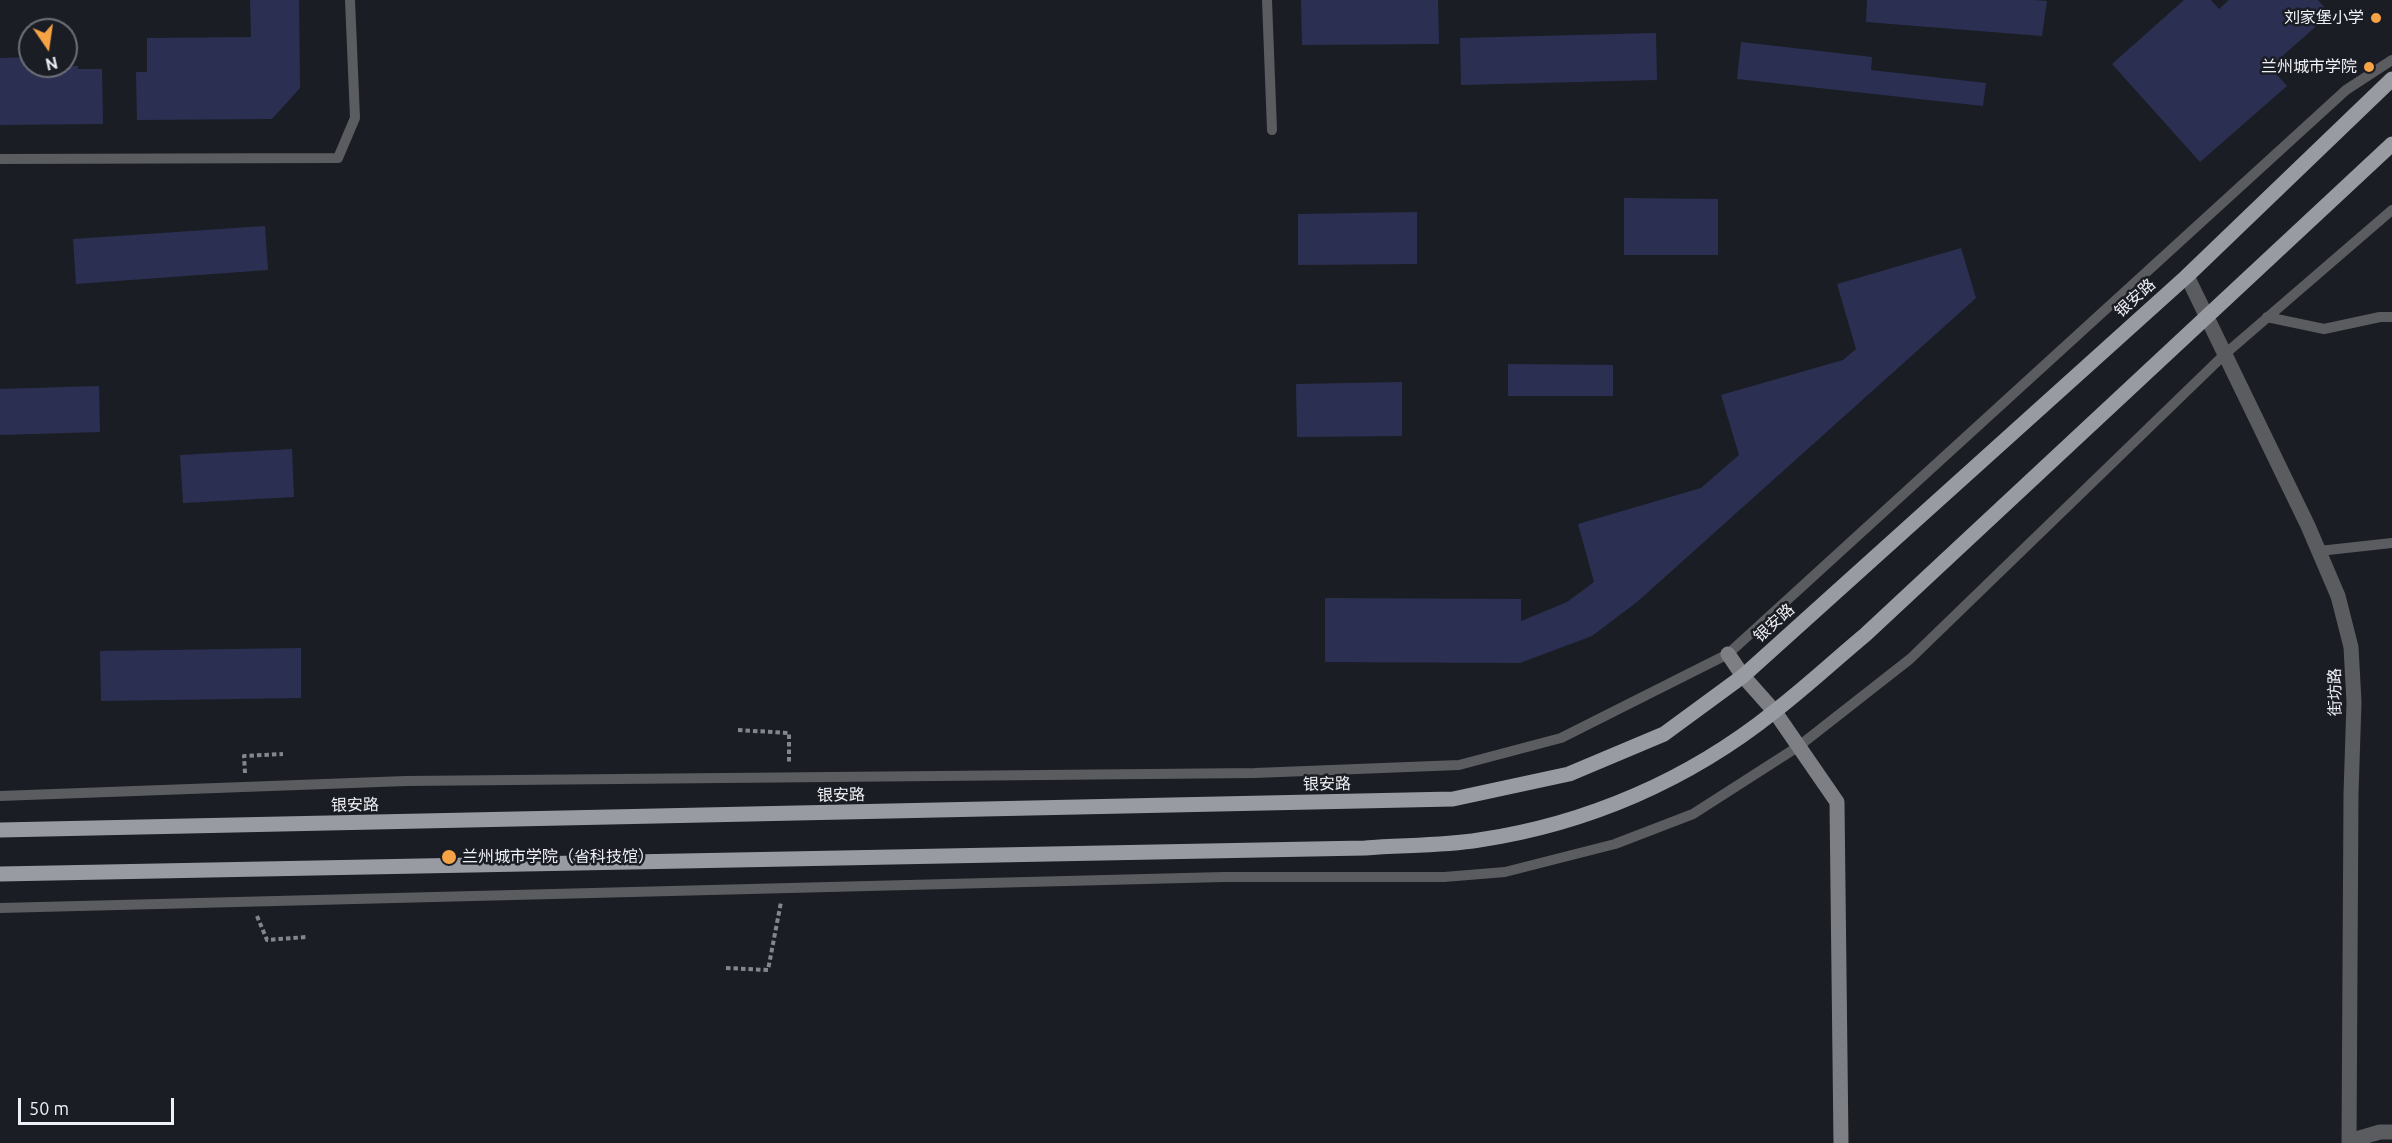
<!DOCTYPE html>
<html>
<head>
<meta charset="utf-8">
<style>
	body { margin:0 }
	#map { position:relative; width:2392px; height:1143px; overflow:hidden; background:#1b1d24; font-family:Ubuntu,sans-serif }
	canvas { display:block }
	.north { position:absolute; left:18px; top:18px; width:60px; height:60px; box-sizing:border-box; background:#1b1d24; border:2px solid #707178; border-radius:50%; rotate:167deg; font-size:16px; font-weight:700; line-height:24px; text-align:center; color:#eff0f5 }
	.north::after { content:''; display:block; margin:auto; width:21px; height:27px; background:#f5a345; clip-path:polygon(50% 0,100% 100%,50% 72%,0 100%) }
	.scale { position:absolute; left:18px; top:1098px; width:156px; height:27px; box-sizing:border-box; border:3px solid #eff0f5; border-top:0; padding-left:8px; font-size:18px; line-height:21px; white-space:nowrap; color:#eff0f5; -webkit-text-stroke:4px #1b1d24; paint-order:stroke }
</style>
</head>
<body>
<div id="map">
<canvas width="2392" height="1143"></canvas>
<div class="north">N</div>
<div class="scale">50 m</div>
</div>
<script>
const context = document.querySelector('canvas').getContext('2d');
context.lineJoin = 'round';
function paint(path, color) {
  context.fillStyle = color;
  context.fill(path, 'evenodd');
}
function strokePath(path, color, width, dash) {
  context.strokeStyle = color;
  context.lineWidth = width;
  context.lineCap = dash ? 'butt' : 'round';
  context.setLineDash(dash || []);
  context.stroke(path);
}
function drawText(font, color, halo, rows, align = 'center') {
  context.font = font + ' Ubuntu,"Noto Sans SC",sans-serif';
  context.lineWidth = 5;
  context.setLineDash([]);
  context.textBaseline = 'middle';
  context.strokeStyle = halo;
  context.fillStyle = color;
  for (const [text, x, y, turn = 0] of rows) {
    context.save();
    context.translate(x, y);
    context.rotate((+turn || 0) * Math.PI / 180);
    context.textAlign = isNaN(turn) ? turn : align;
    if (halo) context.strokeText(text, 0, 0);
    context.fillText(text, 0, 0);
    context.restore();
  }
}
const building = new Path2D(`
	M250,0H299L300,88L272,119L137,120L136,72H147V38L251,37Z
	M1301,0H1438L1439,44L1302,45Z
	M1867,0H2034L2047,1L2042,36L1866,22Z
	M2184,0H2211L2219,9L2229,0H2318L2330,14L2270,67L2287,86L2200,162L2112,64Z
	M1656,33L1657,80L1461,85L1460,38Z
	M1741,42L1872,57L1871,70L1986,83L1983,106L1737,79Z
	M30,57V66H78V69H102L103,124L0,125V58Z
	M1624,198L1718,199V255H1624Z
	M1417,212V264L1298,265V214Z
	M265,226L268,270L76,284L73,239Z
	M1961,248L1976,298L1637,602L1592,636L1520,663L1325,662V598L1521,599V621L1567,602L1594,582L1578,524L1701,488L1739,455L1721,395L1843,360L1856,349L1837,284Z
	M1508,364L1613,365V396H1508Z
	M1402,382V436L1297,437L1296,384Z
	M99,386L100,432L0,435V389Z
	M292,449L294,497L183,503L180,455Z
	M301,648V698L101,701L100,651Z`);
const path = new Path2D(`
	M738,730L789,733V763
	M245,773L244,756L283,754
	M257,916L267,940L306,937
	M726,968L768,970L781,902`);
const lane = new Path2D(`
	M1267,0L1272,130
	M0,159L338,158L355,118L350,0
	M2267,317L2324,329L2380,317H2392
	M2319,551L2392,543
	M0,796L406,781L1255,773L1459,765L1561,738L1728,654L2346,90L2392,60
	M0,908L1224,877H1444L1505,872L1615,844L1693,814L1799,746L1910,659L2225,354L2392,210`);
const street = new Path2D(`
	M2187,276L2308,526L2338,596L2351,647L2354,702L2351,794L2349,1143
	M2349,1141L2380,1132H2392`);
const secondary = new Path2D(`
	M1728,654L1743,676L1775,712L1837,802L1841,1143`);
const primary = new Path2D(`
	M0,830L1453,799L1569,774L1664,734L1743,676L2187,276L2392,79
	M0,874L1365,848C1403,845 1442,846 1479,840C1587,824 1689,780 1775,711C1806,687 1835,660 1865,635L2392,144`);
const markers = [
	[2376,18,6,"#f5a345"],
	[2369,67,6,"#f5a345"],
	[449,857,8,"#f5a345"]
];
const poiNames = [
	["刘家堡小学",2364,18],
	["兰州城市学院",2357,67],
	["兰州城市学院（省科技馆）",462,857,"left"]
];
const streetNames = [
	["银安路",2135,298,-42],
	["银安路",1774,623,-42],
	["街坊路",2335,692,-91],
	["银安路",1327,784,-1],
	["银安路",841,795,-1],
	["银安路",355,805,-1]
];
paint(building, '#2b3052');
strokePath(path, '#84868c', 4, [4.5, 3]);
strokePath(lane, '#5b5c5f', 10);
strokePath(street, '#5b5c5f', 15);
strokePath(secondary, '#7e7f85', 15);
strokePath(primary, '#999ba3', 15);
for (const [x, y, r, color] of markers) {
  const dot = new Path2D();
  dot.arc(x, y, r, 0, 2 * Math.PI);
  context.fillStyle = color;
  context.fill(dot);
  strokePath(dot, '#1b1d24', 2);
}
drawText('16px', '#eff0f5', '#1b1d24', poiNames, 'right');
drawText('16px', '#eff0f5', '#1b1d24', streetNames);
</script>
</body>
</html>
